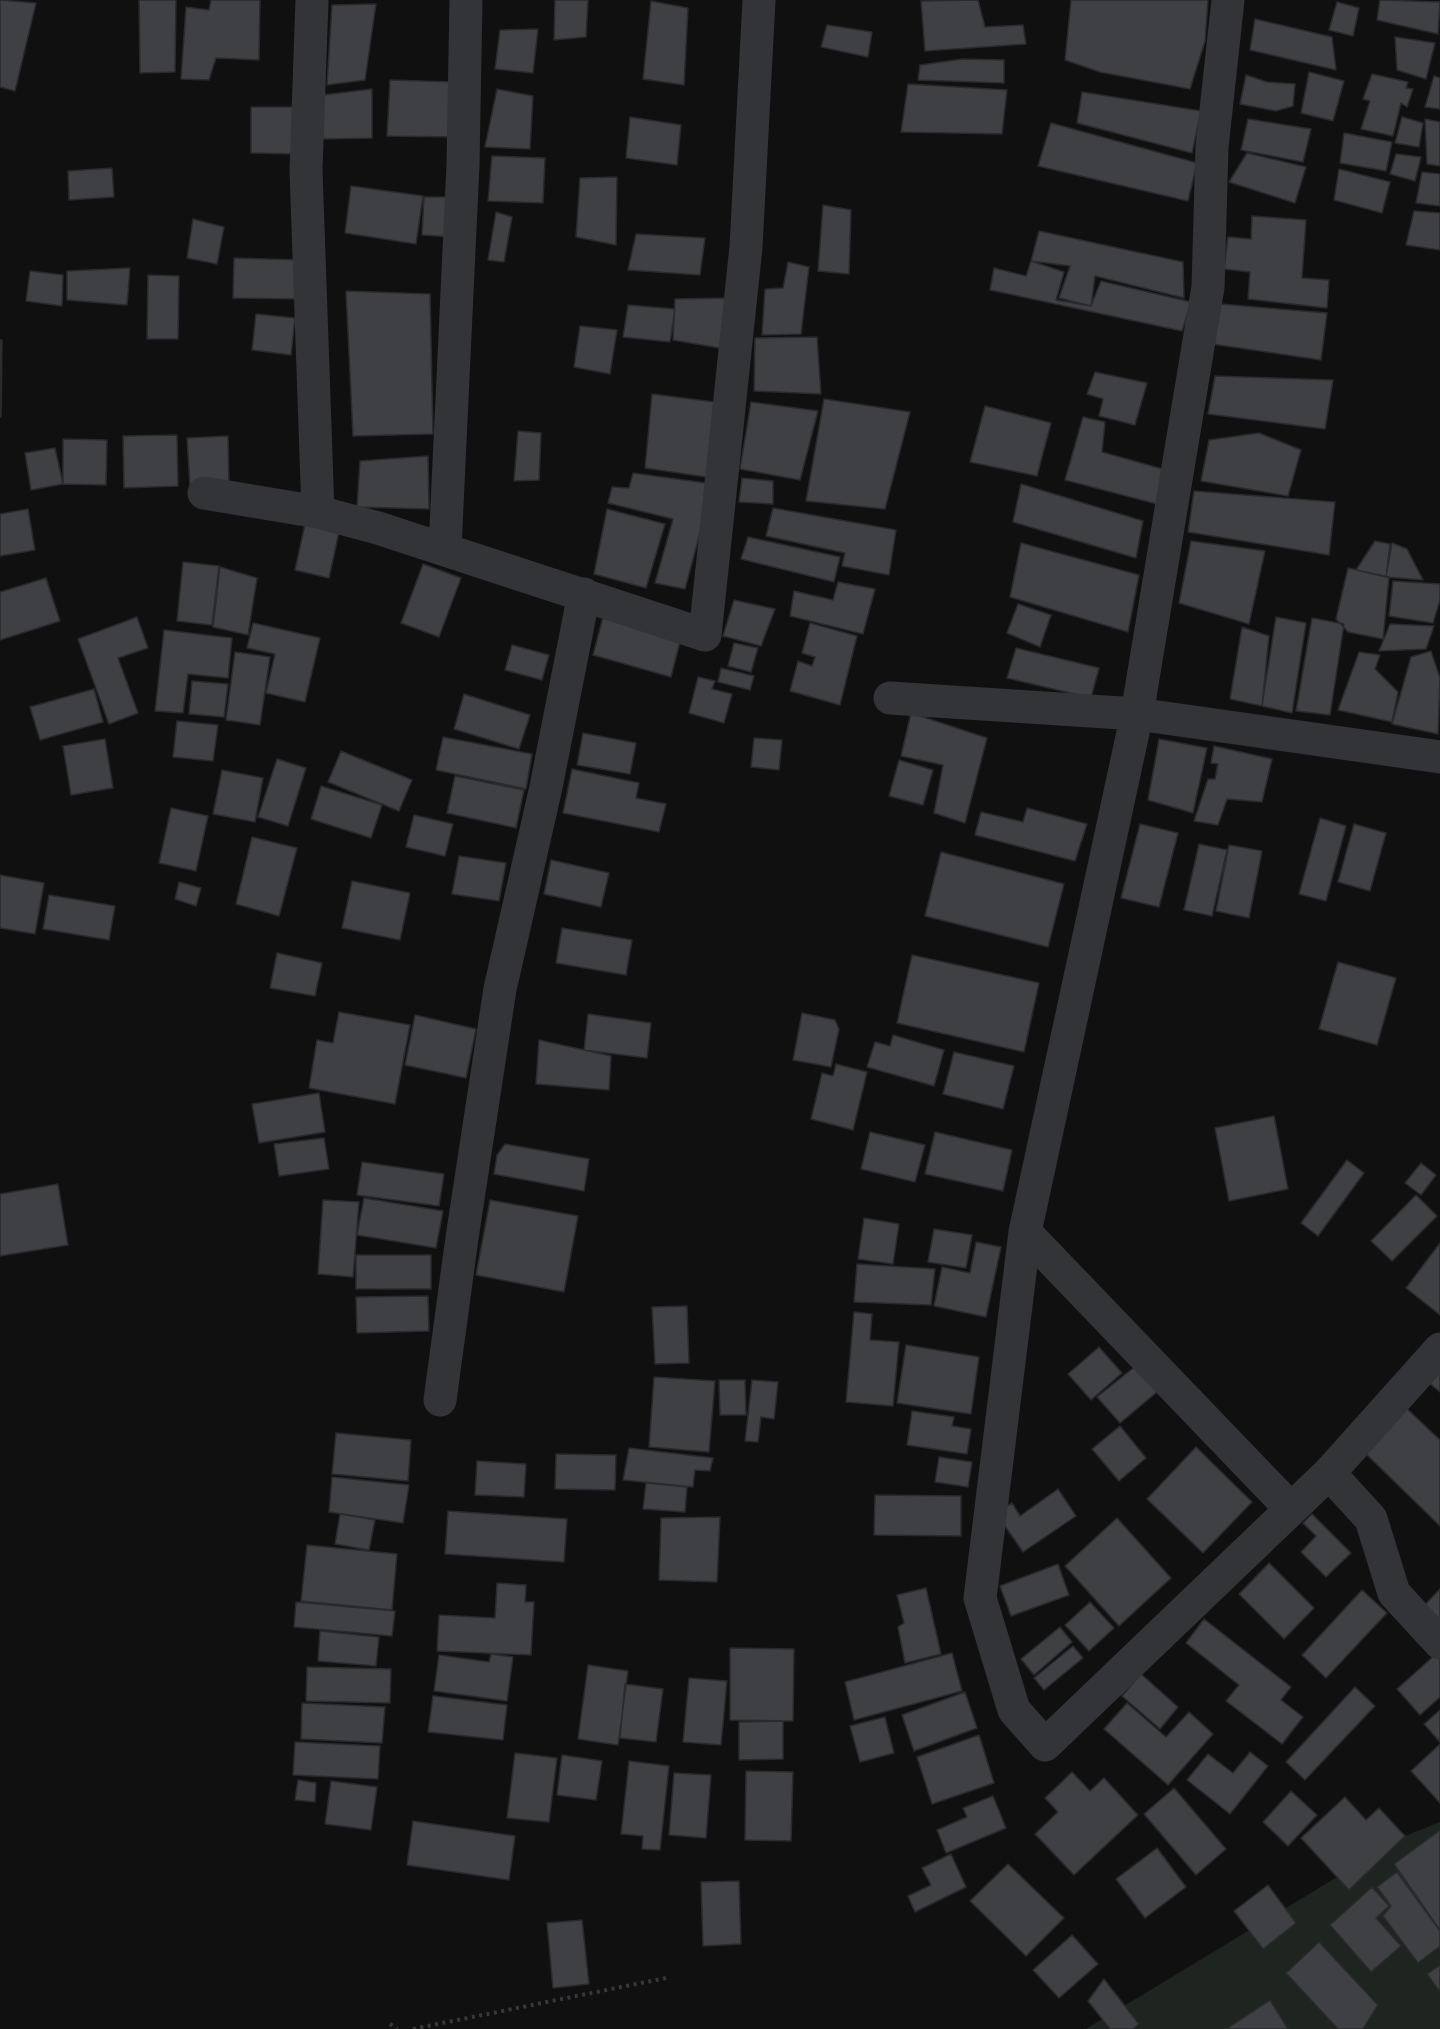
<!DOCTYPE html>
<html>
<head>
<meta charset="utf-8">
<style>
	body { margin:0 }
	canvas { display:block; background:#101011 }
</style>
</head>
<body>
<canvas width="1440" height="2029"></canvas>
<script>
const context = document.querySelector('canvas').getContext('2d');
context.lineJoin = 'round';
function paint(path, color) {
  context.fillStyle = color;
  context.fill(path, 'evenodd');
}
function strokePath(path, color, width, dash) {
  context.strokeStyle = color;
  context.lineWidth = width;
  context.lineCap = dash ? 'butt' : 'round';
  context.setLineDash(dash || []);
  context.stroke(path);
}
const green = new Path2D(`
	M1440,1822V2029H1086L1405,1836Z`);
const building = new Path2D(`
	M0,0L36,3L15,91L0,87Z
	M139,0H176L175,72L140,73Z
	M211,0H260L259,60L216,58L209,80L181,79L186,7L209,10Z
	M555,0H588L586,37L554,40Z
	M978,0L985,27L1023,25L1026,44L925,51L921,1Z
	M1071,0H1208L1205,41L1190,89L1100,72L1065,60Z
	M1380,0L1440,2L1438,34L1377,20Z
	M651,1L688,8L684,85L643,79Z
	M1337,2L1359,8L1353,36L1329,30Z
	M376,4L365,80L327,85L332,5Z
	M1255,19L1332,37L1336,70L1250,50Z
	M827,25L872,32L868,57L821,47Z
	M538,29L533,73L495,69L500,30Z
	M1395,37L1435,43L1426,79L1397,70Z
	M963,59L1004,60V83L918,80L920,65Z
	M1309,72L1344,81L1333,121L1301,113Z
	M1372,74L1408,82L1406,88L1413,89L1407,107L1401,103L1393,136L1361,129L1370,101L1363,99Z
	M1246,75L1267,82L1295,84L1293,106L1276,111L1240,104Z
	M1434,76L1440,78V109L1425,107Z
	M390,80L453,82L452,137L387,136Z
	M908,84L1007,90L1002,134L901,132Z
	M372,89V138L323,139V95Z
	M497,89L533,96L530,149L485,147Z
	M1082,92L1201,111L1192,153L1077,123Z
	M251,107H298L297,154L251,153Z
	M630,117L681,125L677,165L626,158Z
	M1402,117L1423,123L1419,147L1395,143Z
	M1248,119L1311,129L1303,162L1241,150Z
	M1425,119L1440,122V166L1427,164Z
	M1051,123L1197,163L1188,201L1038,166Z
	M1344,133L1392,142L1386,171L1340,163Z
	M1247,153L1306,167L1295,203L1229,182Z
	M1396,154L1421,157L1415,181L1390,174Z
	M492,156L545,158L543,203L488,201Z
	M112,168L114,197L69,200L68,171Z
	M1339,169L1390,182L1382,213L1334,200Z
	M1422,172L1440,174V206L1416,203Z
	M617,177L616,245L576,237L580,178Z
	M351,186L423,196L416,244L345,233Z
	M424,197H455L454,237L422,235Z
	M823,205L851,210L849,274L818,271Z
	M1414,211L1440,213V250L1406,245Z
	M496,212L512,217L504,262L488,260Z
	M1252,216L1306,220L1302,278L1329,280L1327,308L1248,299L1250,272L1224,269L1228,237L1251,239Z
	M193,219L224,227L217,264L187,258Z
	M1039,231L1183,262L1184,298L1095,276L1091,306L1059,298L1070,266L1031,261Z
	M636,234L705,238L700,275L628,270Z
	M234,258L300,260L299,299L233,298Z
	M1031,261L1064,272L1056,300L1091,306L1101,281L1191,302L1182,331L990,290L994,268L1026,276Z
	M788,262L809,267L801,334L762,335L765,289L783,288Z
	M130,268L127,305L67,300V271Z
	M30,271L63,275L62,306L26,301Z
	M148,275L179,276L178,339H147Z
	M346,291L430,294L433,434L353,436Z
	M727,298L725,349L673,340L675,299Z
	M1220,304L1327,313L1321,360L1212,344Z
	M628,305L675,309L670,342L623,337Z
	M256,314L295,318L291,355L252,350Z
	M580,326L617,330L610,374L574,367Z
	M817,337L821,394L754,391L755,338Z
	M0,340H2L1,417H0Z
	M1095,372L1147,383L1135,425L1099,416L1103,399L1087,394Z
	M1215,376L1333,380L1325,429L1208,414Z
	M652,394L722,403L713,478L645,468Z
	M824,399L910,412L885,509L806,501Z
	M751,402L818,411L800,480L740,469Z
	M985,406L1051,423L1037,476L970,462Z
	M1083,417L1105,422L1102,452L1166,470L1157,504L1065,480Z
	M518,431L541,433L539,480L514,481Z
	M1259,433L1301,450L1288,496L1201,481L1209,440Z
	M177,435L178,486L124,488L123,436Z
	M228,436L229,485L190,487L187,438Z
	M63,439L107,440L106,485L63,484Z
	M55,448L63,484L31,490L25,453Z
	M428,456L429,509L357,507L360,461Z
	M633,473L713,484L685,589L655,583L673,519L608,503L612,487L629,488Z
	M742,478L773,481V504L739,502Z
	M1021,484L1143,521L1136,558L1013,522Z
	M1194,491L1335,502L1329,555L1188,532Z
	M773,508L896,530L889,575L842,566L845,553L766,536Z
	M28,509L35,550L0,556V514Z
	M607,509L665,524L646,588L594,574Z
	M305,524L339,532L329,578L295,570Z
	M748,537L840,557L834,582L741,559Z
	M1191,541L1265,551L1249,624L1179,603Z
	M1375,541L1390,544L1386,577L1356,570Z
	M1021,543L1139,575L1128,632L1010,597Z
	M1392,543L1407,549L1423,580L1386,577Z
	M183,562L219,566L212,625L177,621Z
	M423,564L461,578L439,637L401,623Z
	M220,567L257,578L248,635L213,627Z
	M1348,568L1389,577L1383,639L1348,632L1336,619Z
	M46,578L60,621L0,640V592Z
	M1393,581L1440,584V600L1433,623L1389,616Z
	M838,582L875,589L863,634L790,616L794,591L833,600Z
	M734,600L775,609L761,646L723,636Z
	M1018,604L1051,615L1040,647L1007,633Z
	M137,617L148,648L118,658L138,713L109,724L78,639Z
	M603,617L681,638L671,677L593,655Z
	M1276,617L1306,623L1292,713L1262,706Z
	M1312,618L1344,624L1330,715L1296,711Z
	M253,623L320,638L305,702L266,693L275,654L247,648Z
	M810,623L857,636L840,705L790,691L798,661L812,666L815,657L802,653Z
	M1390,624L1434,626L1426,649L1379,651Z
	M1242,627L1269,636L1262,706L1230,699Z
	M164,630L232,638L228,678L188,674L183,713L155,711Z
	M734,643L758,648L751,672L728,666Z
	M512,645L549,655L542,680L505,670Z
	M1016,648L1099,668L1091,698L1007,678Z
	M1431,651L1440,678L1438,734L1392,724L1411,657Z
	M235,652L270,657L260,725L226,720Z
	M1359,652L1380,655L1375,669L1398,692L1392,722L1338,710Z
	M721,668L754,676L750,690L718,682Z
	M698,677L715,681L712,689L732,694L724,723L689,713Z
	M192,681L228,684L224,717L189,714Z
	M94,689L103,722L40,740L30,707Z
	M464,694L530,715L519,749L454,729Z
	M911,713L987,738L965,823L934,813L943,765L901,756Z
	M177,721L218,725L213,761L173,757Z
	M583,733L636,743L630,774L577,765Z
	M443,737L532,754L526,789L436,770Z
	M754,738L782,740L779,770L751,767Z
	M105,739L113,788L71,795L63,746Z
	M1159,739L1207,748L1193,813L1148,800Z
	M1214,746L1272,759L1262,802L1227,799L1218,825L1194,821L1208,779H1215L1218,764L1211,763Z
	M341,751L412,780L399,811L328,782Z
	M277,759L306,768L288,826L258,817Z
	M899,760L933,770L923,805L889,796Z
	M572,769L639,783L636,798L666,804L659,832L563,813Z
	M222,770L263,778L255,822L213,814Z
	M455,776L524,790L516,828L447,813Z
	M321,786L382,805L371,838L311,819Z
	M171,808L208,816L196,871L159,863Z
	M1027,808L1087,824L1075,861L975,835L981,812L1023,822Z
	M414,815L453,824L445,856L406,847Z
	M1320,818L1346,826L1326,901L1299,894Z
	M1140,824L1178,833L1159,907L1121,898Z
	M1354,824L1386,833L1370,891L1338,882Z
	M252,837L297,848L279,916L236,904Z
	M1199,844L1227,850L1212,916L1184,910Z
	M1229,845L1262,851L1249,918L1216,911Z
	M941,852L1064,884L1048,947L925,916Z
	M459,856L506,863L499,901L452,894Z
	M551,860L609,873L601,907L544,894Z
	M0,875L44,883L35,934L0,928Z
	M352,881L410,893L400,940L342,928Z
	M179,882L201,888L196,906L175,899Z
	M49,895L115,906L109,940L43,929Z
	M562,928L632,940L626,975L556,963Z
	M277,953L322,963L315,996L270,988Z
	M912,955L1039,983L1024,1052L897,1023Z
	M1338,962L1396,978L1377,1045L1319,1029Z
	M339,1012L410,1025L395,1104L309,1088L317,1040L333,1043Z
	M802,1013L835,1020L839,1029L831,1067L793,1060Z
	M588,1014L651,1023L647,1058L584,1050Z
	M415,1015L476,1029L466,1078L405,1065Z
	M893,1035L944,1050L934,1086L867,1067L875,1042L890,1046Z
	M539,1040L611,1056L609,1090L536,1084Z
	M954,1052L1014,1066L1003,1109L943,1094Z
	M836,1064L867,1072L853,1130L811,1119L822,1073L833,1076Z
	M319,1093L325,1132L259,1143L252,1104Z
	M1274,1116L1288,1189L1229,1201L1215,1128Z
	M870,1132L925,1145L915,1182L861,1169Z
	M935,1132L1012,1150L1003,1191L925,1174Z
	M324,1138L329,1169L279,1176L274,1144Z
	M505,1144L589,1159L584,1191L494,1174L497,1155Z
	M1347,1160L1364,1173L1318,1236L1301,1223Z
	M362,1162L444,1174L439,1206L357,1195Z
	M1421,1163L1436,1175L1421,1195L1405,1183Z
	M58,1184L68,1245L0,1256V1194Z
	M1416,1195L1437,1216L1392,1261L1371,1241Z
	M364,1198L443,1211L436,1248L357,1235Z
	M323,1200L359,1202L353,1277L318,1274Z
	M490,1200L578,1216L564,1292L476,1275Z
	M864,1218L899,1224L893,1264L858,1259Z
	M934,1229L972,1235L966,1268L928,1262Z
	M976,1242L1001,1247L986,1317L934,1306L942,1267L970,1273Z
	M1440,1243V1315L1406,1288Z
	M356,1255H431V1289H356Z
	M857,1264L935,1269L931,1305L854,1302Z
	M428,1296L429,1331L357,1333L356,1297Z
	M687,1306L689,1363L655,1364L652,1307Z
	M854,1312L872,1314L870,1340L899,1342L893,1406L846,1402Z
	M906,1345L979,1357L971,1414L897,1403Z
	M1099,1347L1122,1373L1091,1400L1068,1374Z
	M1142,1361L1163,1387L1120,1423L1097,1397Z
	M1440,1361V1392L1424,1379Z
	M654,1377L715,1381L709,1452L649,1447Z
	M719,1380H745L746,1415H720Z
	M752,1380L778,1382L774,1419L761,1417L758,1442L745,1441Z
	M1403,1405L1440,1440V1526L1361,1449Z
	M912,1411L954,1417L952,1426L971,1429L967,1454L907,1445Z
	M1120,1426L1146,1458L1119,1481L1092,1449Z
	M336,1433L411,1440L408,1481L332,1474Z
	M1196,1447L1252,1502L1203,1553L1147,1499Z
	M629,1448L713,1458L710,1471L695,1470L693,1487L623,1480Z
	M556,1454L616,1455L615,1490L555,1489Z
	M939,1457L972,1462L968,1487L935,1482Z
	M477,1461L526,1464L524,1497L475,1495Z
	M332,1477L409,1485L403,1523L329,1512Z
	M646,1483L687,1487L685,1512L643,1509Z
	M1058,1489L1076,1516L1023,1552L996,1513L1012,1503L1020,1516Z
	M875,1495L961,1496V1536L874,1535Z
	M448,1511L567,1519L564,1562L445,1554Z
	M340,1514L375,1520L369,1550L335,1544Z
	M1312,1514L1351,1553L1326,1577L1301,1552L1316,1536L1303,1523Z
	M720,1517L717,1582L659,1580L661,1518Z
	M1117,1518L1171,1578L1119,1626L1065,1566Z
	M307,1545L397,1554L392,1610L301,1601Z
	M1269,1563L1314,1608L1284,1639L1239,1594Z
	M1058,1564L1069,1595L1011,1616L1000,1586Z
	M497,1583L526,1585L525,1602H534L531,1655L437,1651L439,1615L495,1618Z
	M926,1588L941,1654L905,1663L898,1627L904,1623L897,1595Z
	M1440,1589V1627L1421,1609Z
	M1362,1590L1387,1613L1326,1678L1302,1655Z
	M296,1602L395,1611L392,1636L294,1627Z
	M1090,1602L1114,1628L1089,1651L1065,1625Z
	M1204,1619L1291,1687L1281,1700L1303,1717L1282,1744L1226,1701L1239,1685L1186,1643Z
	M1060,1627L1072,1642L1034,1675L1021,1659Z
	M320,1631L379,1637L376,1666L318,1661Z
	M1073,1646L1083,1658L1044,1690L1034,1678Z
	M730,1648L794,1649L793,1721L730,1720Z
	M952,1653L962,1691L854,1720L845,1682Z
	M491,1654L513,1657L507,1701L434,1691L439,1655L489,1662Z
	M1435,1655L1440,1660V1697L1420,1715L1397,1689Z
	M588,1665L628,1671L618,1745L578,1739Z
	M307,1667L391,1669L390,1703L306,1701Z
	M1141,1674L1178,1707L1160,1729L1122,1696Z
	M689,1678L727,1681L721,1745L683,1742Z
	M625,1684L663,1689L656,1742L620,1738Z
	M1355,1687L1375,1706L1305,1780L1286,1762Z
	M965,1692L977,1728L914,1751L902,1715Z
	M433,1696L507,1705L503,1740L428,1732Z
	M302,1703L385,1707L382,1743L301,1739Z
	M1127,1703L1166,1737L1189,1712L1213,1734L1168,1785L1104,1729Z
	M1440,1710V1742L1424,1724Z
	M885,1717L894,1753L860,1762L850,1726Z
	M783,1721V1759L739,1760V1722Z
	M979,1735L994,1783L932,1804L917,1757Z
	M295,1742L380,1746L378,1779L293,1775Z
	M1440,1744V1803L1411,1771Z
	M1250,1752L1268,1766L1230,1814L1187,1780L1208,1754L1233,1773Z
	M515,1753L557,1758L549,1822L507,1818Z
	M562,1755L602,1761L596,1800L557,1795Z
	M629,1761L669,1766L660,1850L642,1849L643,1836L621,1834Z
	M746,1771L793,1772L791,1841L745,1840Z
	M1072,1772L1090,1791L1104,1778L1138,1815L1074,1875L1035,1834L1058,1812L1045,1798Z
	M674,1773L711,1775L706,1838L669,1835Z
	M298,1780L316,1783L315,1802L295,1800Z
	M331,1781L377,1787L371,1830L325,1824Z
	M1174,1788L1226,1849L1196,1875L1144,1814Z
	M1291,1791L1317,1815L1288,1846L1263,1822Z
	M993,1796L1006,1828L946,1853L937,1830L967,1817L963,1808Z
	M1345,1797L1366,1820L1379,1808L1405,1836L1349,1890L1301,1838Z
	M413,1821L515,1836L509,1880L407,1865Z
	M1440,1830V1930L1394,1864Z
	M1157,1848L1186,1887L1145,1918L1116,1879Z
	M951,1854L966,1887L915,1912L908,1896L931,1885L922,1868Z
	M1008,1864L1064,1918L1026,1956L970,1901Z
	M1397,1872L1440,1931V1946L1418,1963L1383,1916L1391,1906L1377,1887Z
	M739,1881L741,1944L703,1946L701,1882Z
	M1268,1885L1296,1923L1263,1949L1234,1911Z
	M1372,1887L1389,1906L1376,1918L1401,1946L1371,1972L1330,1925Z
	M582,1920L589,1984L553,1988L547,1923Z
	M1072,1935L1098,1964L1059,1998L1033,1970Z
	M1319,1942L1378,2005L1363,2029H1338L1286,1973Z
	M1440,1965V1992L1427,1974Z
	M1104,1979L1139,2024L1133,2029H1110L1088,2001Z
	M1270,2000L1288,2029H1226Z`);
const path = new Path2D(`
	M390,2024L397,2029
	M413,2029L666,1978`);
const minor = new Path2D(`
	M312,0L306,170L318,512
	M1228,0L1212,147L1208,287L1137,714L1025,1232L980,1598L1014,1710L1045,1745L1329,1473L1440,1349
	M204,493L318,512L378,528L705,635L746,247L759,0
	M445,548L463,165L466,0
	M890,698L1137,714L1440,757
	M1025,1232L1291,1509
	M440,1400L462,1238L500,989L546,787L584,594
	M1329,1473L1371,1519L1394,1593L1440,1643`);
paint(green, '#1e2520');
paint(building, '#3f4044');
strokePath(building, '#2a2a2d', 1.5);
strokePath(path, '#37383d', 4, [3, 4.5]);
strokePath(minor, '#333438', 33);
</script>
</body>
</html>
